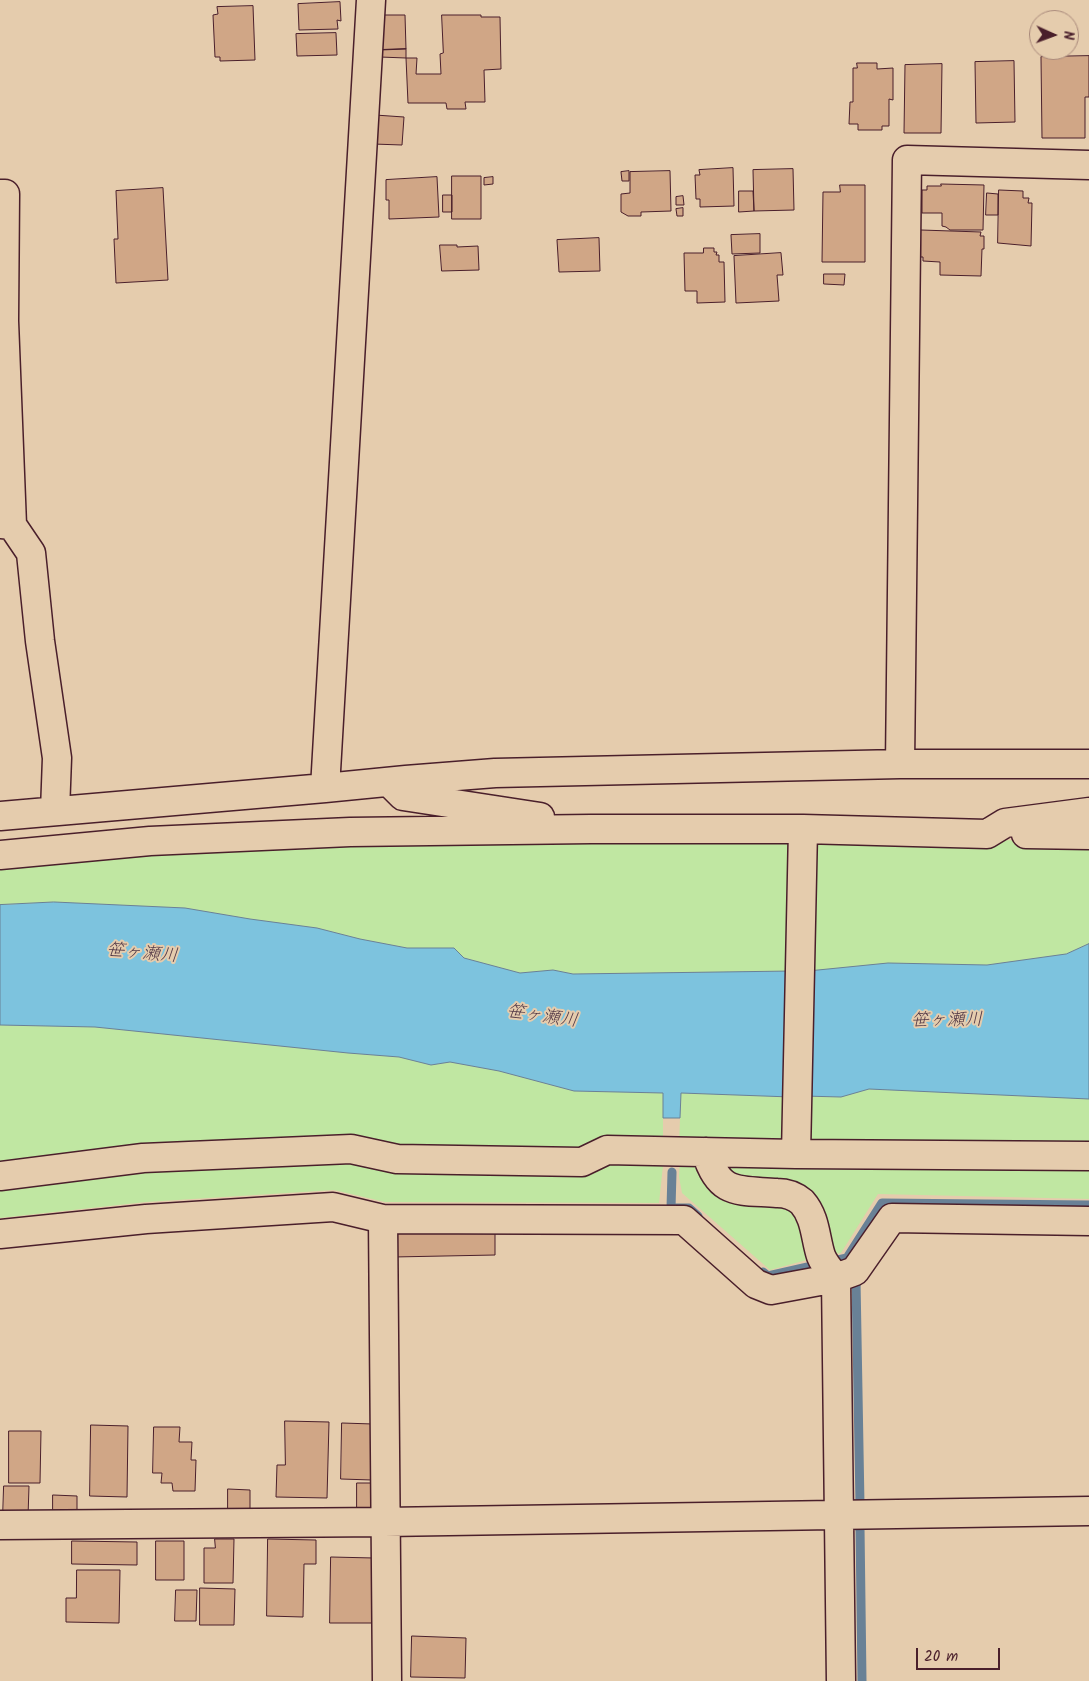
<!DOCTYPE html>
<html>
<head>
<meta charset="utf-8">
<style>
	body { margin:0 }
	#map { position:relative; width:1089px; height:1681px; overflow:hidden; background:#e5ccad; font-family:Kalam,sans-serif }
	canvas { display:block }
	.north { position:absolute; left:1029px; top:10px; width:50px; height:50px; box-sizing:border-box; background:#e5ccad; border:1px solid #a78779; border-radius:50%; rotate:92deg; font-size:14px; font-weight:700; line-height:20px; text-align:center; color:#4a1f2b }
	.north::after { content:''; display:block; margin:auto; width:18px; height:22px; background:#4a1f2b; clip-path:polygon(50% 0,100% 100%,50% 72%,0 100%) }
	.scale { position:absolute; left:916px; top:1648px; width:84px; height:22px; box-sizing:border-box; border:2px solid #4a1f2b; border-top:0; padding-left:6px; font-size:15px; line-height:18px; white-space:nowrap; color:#4a1f2b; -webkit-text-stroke:4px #e5ccad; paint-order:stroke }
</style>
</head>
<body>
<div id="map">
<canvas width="1089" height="1681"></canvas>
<div class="north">N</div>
<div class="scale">20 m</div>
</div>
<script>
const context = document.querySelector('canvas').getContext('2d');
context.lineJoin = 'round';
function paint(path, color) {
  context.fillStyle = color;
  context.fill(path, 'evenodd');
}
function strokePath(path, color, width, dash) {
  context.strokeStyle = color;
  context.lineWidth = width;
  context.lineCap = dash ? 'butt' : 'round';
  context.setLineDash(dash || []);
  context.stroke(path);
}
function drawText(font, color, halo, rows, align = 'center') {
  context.font = font + ' Kalam,"Klee One",sans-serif';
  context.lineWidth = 4;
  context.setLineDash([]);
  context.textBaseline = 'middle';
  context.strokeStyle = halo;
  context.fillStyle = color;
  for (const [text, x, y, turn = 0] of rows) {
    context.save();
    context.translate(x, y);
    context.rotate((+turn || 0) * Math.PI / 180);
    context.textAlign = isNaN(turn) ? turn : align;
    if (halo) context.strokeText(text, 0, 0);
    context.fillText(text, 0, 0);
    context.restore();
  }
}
const green = new Path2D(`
	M795,836L792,971L573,974L553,970L520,973L464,958L454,948H407L360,939L317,928L250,919L185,908L54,902L0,905V863L151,848Z
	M811,836L1089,842V944L1066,954L987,965L888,963L808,971Z
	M0,1025L95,1027L348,1053L399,1057L431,1065L450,1062L499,1071L574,1091L663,1093V1143L578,1156L0,1170Z
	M869,1089L1089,1099V1150L802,1146L803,1096L841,1097Z
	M681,1093L791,1097L789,1147L679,1144Z
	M664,1156L659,1203L385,1202L334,1190L146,1202L0,1218V1182L144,1164Z
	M680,1156L797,1208L814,1258L770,1270L682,1193L679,1177Z
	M718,1159L1089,1164V1199L878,1194L841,1253L829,1255L817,1216L740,1182Z`);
const water = new Path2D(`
	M54,902L185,908L250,919L317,928L360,939L407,948H454L464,958L520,973L553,970L573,974L792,971L791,1097L681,1093L680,1118H663V1093L574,1091L499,1071L450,1062L431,1065L399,1057L348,1053L95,1027L0,1025V905Z
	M1089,944V1099L869,1089L841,1097L803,1096L808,971L888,963L987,965L1066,954Z`);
const stream = new Path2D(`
	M672,1172L671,1208H689L698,1216
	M833,1261L847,1258L882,1203L1089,1205
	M763,1272L768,1276L812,1266
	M856,1280L860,1505
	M860,1527L862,1681`);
const building = new Path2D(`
	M340,2L341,21L337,20L338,29L299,30L298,4Z
	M253,6L255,60L220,61V57H215L213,15L218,14L217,7Z
	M379,15H405L406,49L380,50Z
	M442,15H481V17H500L501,69L484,70L485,102H465L466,109H447L446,103H408L406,58H417L416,74H441L440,54L443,53Z
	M336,33L337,55L297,56L296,34Z
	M406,49V58L380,57V50Z
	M1089,56V97H1085V138H1042L1041,57Z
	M1014,61L1015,122L976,123L975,62Z
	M857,63H877V69L893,68V100L889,99V126H882V130H858V124H849L850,102H853V68H857Z
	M942,64L941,133H904L905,65Z
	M375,115L404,117L402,145L373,144Z
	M733,168L734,206L700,207V199H696L695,175H700L699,170Z
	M793,169L794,210L754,211L753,170Z
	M629,171V181H622L621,172Z
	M670,171L671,211L641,212V216H628L621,212V194L630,193V172Z
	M452,176H481V219H452Z
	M437,177L439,217L389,219V200H386V180Z
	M493,177V184L484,185V178Z
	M941,184L984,185L983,230H950L946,227L942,226V213H922V190H927V186H941Z
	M840,185H865V262H822L823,192H840Z
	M163,188L168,280L116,283L114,239H118L116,191Z
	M999,190L1023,191V198H1029L1028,203H1032L1031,246L998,243Z
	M739,191H753L754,211L739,212Z
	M987,193L998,194V215H986Z
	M443,195H452V212H443Z
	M683,196L684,205H676V197Z
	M683,208V216H677L676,209Z
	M921,230L981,232L980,236H984V249H982L981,276L940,275V262L923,261V257H921Z
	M760,234V253L732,254L731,235Z
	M599,238L600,271L559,272L557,240Z
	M440,245H457V247L478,246L479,270L442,271Z
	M704,248H714V252H717L716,255H719V262H724L725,302L697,303V291H685L684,253H703Z
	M781,253L783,275H777L779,301L736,303L734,256Z
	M824,274H845L844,285L824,284Z
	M495,1230V1255L393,1257V1232Z
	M285,1421L329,1422L327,1498L276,1497L277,1465H285Z
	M342,1423L373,1424L372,1480L341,1479Z
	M91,1425L128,1426L127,1497L90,1496Z
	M154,1427H180L179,1442H192L191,1460H196L195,1491H173L172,1483H161L162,1473H153Z
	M9,1431H41L40,1483H9Z
	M357,1483H372V1508H357Z
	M4,1486H29L28,1517H3Z
	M228,1489L250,1490V1513H228Z
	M53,1495L77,1496V1516L53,1515Z
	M215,1539H234L233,1583H204V1548H215Z
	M268,1539L316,1540V1564H304L303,1617L267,1616Z
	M72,1541L137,1542V1565L72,1564Z
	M156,1541H184V1580H156Z
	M331,1557L374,1558L373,1623H330Z
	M77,1570H120L119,1623L66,1622V1598H76Z
	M200,1588L235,1589L234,1625H200Z
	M176,1590H197L196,1621H175Z
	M412,1636L466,1638L465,1678L411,1677Z`);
const minor = new Path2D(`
	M0,194H5L4,321L12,525
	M0,524L12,525L31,553L40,641L57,758L55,811
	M900,764L907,160L1089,165
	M389,782L403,796L540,817
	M325,788L371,0
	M0,816L325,788L406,780L495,773L900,764H1089
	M1026,834L1089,835
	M0,855L150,841L350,832L591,829H803L987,834L1005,823L1089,812
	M706,1152C719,1196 738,1190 777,1193C786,1193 795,1196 802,1202C816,1218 815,1238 821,1256C824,1264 831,1272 836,1278L841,1681
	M796,1154L1089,1156
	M0,1176L143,1158L351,1149L397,1159L582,1162L607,1150L796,1154L803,829
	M383,1219L387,1681
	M0,1234L146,1219L333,1207L383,1219L684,1220L756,1284L771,1290L836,1278L855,1271L892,1218L1089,1221
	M0,1525L385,1522L1089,1511`);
const waterNames = [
	["笹ヶ瀬川",142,955,5],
	["笹ヶ瀬川",542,1018,8],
	["笹ヶ瀬川",947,1022,-1]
];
paint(green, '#c0e7a2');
paint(water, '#7dc3de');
strokePath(water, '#698196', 1);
strokePath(stream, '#698196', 9);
paint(building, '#d0a686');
strokePath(building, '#4a1f2b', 1);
strokePath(minor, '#4a1f2b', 31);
strokePath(minor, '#e5ccad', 28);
drawText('italic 18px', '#523846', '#e5ccad', waterNames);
</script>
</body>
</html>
